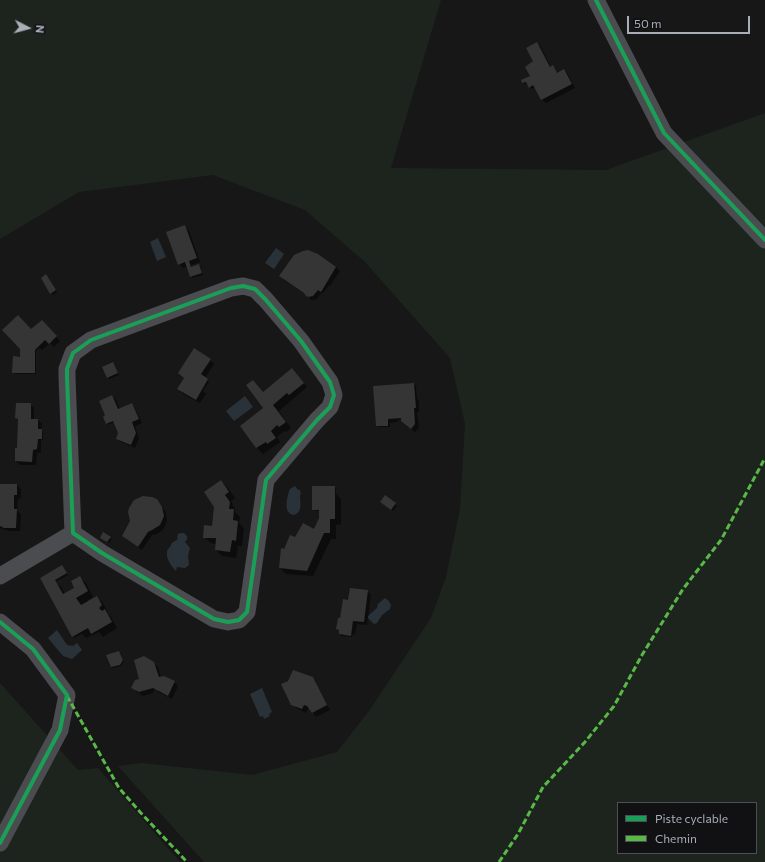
<!DOCTYPE html>
<html>
<head>
<meta charset="utf-8">
<style>
	body { margin:0 }
	#map { position:relative; width:765px; height:862px; overflow:hidden; background:#171717; font-family:Commissioner,sans-serif }
	canvas { display:block }
	.legend { position:absolute; left:617px; top:802px; width:140px; height:52px; box-sizing:border-box; background:#111113; border:1px solid #4d4f55; margin:0; padding:5px 7px; list-style:none; font-size:12px; color:#a8adb8 }
	.legend li { display:flex; align-items:center; gap:8px; height:20px }
	.legend b { width:20px; border:1px solid #4d4f55 }
	.north { position:absolute; left:8px; top:8px; width:40px; height:40px; -webkit-text-stroke:3px #111113; paint-order:stroke; rotate:96deg; font-size:11px; font-weight:700; line-height:16px; text-align:center; color:#a8adb8 }
	.north::after { content:''; display:block; margin:auto; width:14px; height:18px; background:#a8adb8; clip-path:polygon(50% 0,100% 100%,50% 72%,0 100%) }
	.scale { position:absolute; left:627px; top:16px; width:123px; height:18px; box-sizing:border-box; border:2px solid #a8adb8; border-top:0; padding-left:5px; font-size:12px; line-height:14px; white-space:nowrap; color:#a8adb8; -webkit-text-stroke:3px #111113; paint-order:stroke }
</style>
</head>
<body>
<div id="map">
<canvas width="765" height="862"></canvas>
<ul class="legend">
<li><b style="height:5px;background:#1a9f57"></b>Piste cyclable</li>
<li><b style="height:5px;background:#58b947"></b>Chemin</li>
</ul>
<div class="north">N</div>
<div class="scale">50 m</div>
</div>
<script>
const context = document.querySelector('canvas').getContext('2d');
context.lineJoin = 'round';
function paint(path, color) {
  context.fillStyle = color;
  context.fill(path, 'evenodd');
}
function strokePath(path, color, width, dash) {
  context.strokeStyle = color;
  context.lineWidth = width;
  context.lineCap = dash ? 'butt' : 'round';
  context.setLineDash(dash || []);
  context.stroke(path);
}
const green = new Path2D(`
	M0,0H441L391,168L606,170L765,113V862H204L118,766L142,763L252,775L337,752L369,711L431,618L446,577L460,509L465,424L450,358L365,262L305,210L213,175L79,192L0,239ZM618,803H756V853H618Z
	M0,683L78,770L98,768L180,862H0Z`);
const water = new Path2D(`
	M158,238L166,257L157,261L150,242Z
	M276,248L284,254L274,269L265,263Z
	M245,396L253,407L234,421L226,411Z
	M295,486L298,490H300L301,494L300,495C300,503 303,513 293,515C283,512 287,499 289,491L290,489Z
	M181,533H184L187,536V539L185,542L190,548L188,556L189,565L185,568L177,567L176,571C172,567 166,559 167,553C167,550 168,549 170,547C172,543 172,542 177,540L178,534Z
	M385,598C388,600 389,601 391,605L390,609L382,615L377,623L374,624L368,618V616L377,608L378,604Z
	M57,630L67,645L73,646L77,643L82,650L72,659L63,656L48,638Z
	M262,688L272,712L269,714L270,716L264,719L263,716L260,717L250,694Z`);
const shadow = new Path2D(`
	M537,43L541,47L551,67L557,74L564,70L568,74L575,88L546,103L542,99L535,87L531,89L528,83L525,84L523,83L531,77L534,62Z
	M185,227L189,231L200,262L191,265L192,268L199,265L201,267L203,275L192,278L191,276L187,267L183,268L179,264Z
	M336,267L340,271L330,286L329,285L323,293L322,292L317,299L315,300H311L307,295L284,280L280,276Z
	M48,277L57,292L53,295L51,293Z
	M41,321L60,341L54,347L50,343L42,350L39,348L36,351V374H15L13,372L21,358L31,330Z
	M210,360L214,364L205,378L209,382L203,391L206,394L200,403L185,395L180,391Z
	M114,365L119,375L109,379L107,377Z
	M296,374L307,387L279,411L291,428L286,432L284,431L277,437L280,442L263,454L257,448L241,426L264,408L263,393Z
	M414,384L416,386L417,399L419,401V412H417L419,428L415,432L406,425L402,421V419L398,420V422L390,423V427H379L377,426Z
	M112,396L116,400L120,410L131,404L135,408L142,423L135,426L139,438L135,448L121,442L117,438L119,433L114,422L108,425L107,423V416Z
	M30,404L34,408V420H38L42,424L41,430L43,432V440H41V453H37L36,465H20L16,461L18,449L19,420L16,418Z
	M221,481L227,487L235,498L231,501L235,509V512L240,517L239,523L244,528L242,546H238L236,558L222,556L216,550V544L211,543L204,537L213,527Z
	M0,485H17L21,489V498L18,499L17,511L21,514L20,531H9L0,528Z
	M334,487L336,489V494L341,499V524L336,525V539H331L313,576L286,574L280,568L285,550L296,539L315,530L320,519V511H315L313,509Z
	M385,496L397,506L393,511L383,503Z
	M160,504L166,512L167,520L164,529L157,534L152,535L142,550L127,540L123,536Z
	M110,538L112,539L109,543L103,539Z
	M63,568L68,575L55,582L61,587L65,594L76,588L79,577L86,583L93,597L88,600V602L97,597L103,603L108,612L107,613L111,617L117,628L103,637L99,632L86,638L82,634L74,638L73,636L41,579Z
	M367,591L371,595L367,625L357,624L355,634H353L352,637L341,636L340,634L341,619L348,601Z
	M119,652L121,654L124,662L121,666L113,668L111,667Z
	M153,663L158,667L161,678L174,682L178,686L172,699L158,692L156,689L154,690L153,693L143,696L137,692L133,688L141,679Z
	M313,678L317,682L316,683L323,698L330,710L316,717L310,709L308,708L306,713L296,708L292,704Z`);
const building = new Path2D(`
	M537,42L550,67L553,65L557,73L564,69L572,84L541,100L533,85L529,88L526,82L522,83L521,80L530,76L525,67L533,61L526,48Z
	M185,225L197,258L189,261L191,267L199,264L202,273L190,277L185,262L178,265L166,232Z
	M308,250L318,254L336,267L321,292L318,290L313,296L308,297L305,295L304,293L279,276L294,255L303,251Z
	M46,274L56,290L50,294L41,278Z
	M18,315L31,329L42,320L57,336L49,344L45,340L35,350V373H12L13,356L20,357V349L2,330Z
	M194,348L211,359L201,374L208,379L196,400L177,389L184,378L178,373Z
	M113,362L118,373L107,378L102,367Z
	M292,368L304,383L289,395L287,393L273,405L286,422L279,427L277,425L271,431L276,438L267,444L266,442L256,448L240,426L263,408L246,385L253,380L263,392Z
	M414,383L416,408H414L415,424L411,429L401,421V418L388,419V426H376L373,386Z
	M112,395L118,409L132,403L139,419L132,422L136,433L131,445L116,439L118,433L113,421L106,424L103,417L105,415L99,401Z
	M16,403H31V419H38V429H42V439H38L37,449L33,450L32,462L15,461V448H17L18,419L15,418Z
	M221,480L229,492L225,495L230,502L229,509H234L233,520L238,521L236,541L232,540L230,552L215,550L216,538H203L204,525L212,526L214,507L204,492Z
	M0,484H17V495H14V509H17L16,528H4L0,526Z
	M312,486H335V519H330V533H324L307,571L279,568L281,548L284,549L290,535L295,537L303,523L314,529L319,518V510H312Z
	M385,495L396,503L391,510L380,502Z
	M143,496L152,497L157,499L162,507L164,516L160,525L152,530L148,532L138,547L122,536L130,521L128,512L129,508L134,500Z
	M103,532L111,537L107,542L100,538Z
	M62,565L67,573L55,580L63,594L74,588L71,581L80,576L88,591L76,598L81,605L97,596L102,605L99,608L102,611L105,609L112,622L91,634L88,628L72,637L40,578Z
	M350,588L368,590L364,622L353,621L351,636L339,634V630L336,629L338,618H340L343,599L348,600Z
	M119,651L123,660L120,665L111,667L106,655Z
	M144,656L154,662L159,677L164,676L175,681L168,696L153,688L139,692L131,688L135,680L139,679L134,660Z
	M293,670L313,677L327,705L312,713L307,706L304,705L302,709L291,705L281,684L288,681Z`);
const street = new Path2D(`
	M596,0L664,133L765,240
	M243,286L255,289L266,300L301,341L330,382L334,395L330,407L317,420L266,480L247,612L239,620L228,622L214,619L102,553L73,533L67,377V369L73,353L91,340L231,288Z
	M0,576L73,533
	M0,622L33,649L67,695L60,730L0,843`);
const quiet = new Path2D(`
	M67,696L119,788L140,812L187,862
	M499,862L518,834L543,787L585,742L614,706L642,655L683,589L721,540L765,458`);
const cycleway = new Path2D(`
	M596,0L664,133L765,240
	M243,286L255,289L266,300L301,341L330,382L334,395L330,407L317,420L266,480L247,612L239,620L228,622L214,619L102,553L73,533L67,377V369L73,353L91,340L231,288Z
	M0,622L33,649L67,695L60,730L0,843`);
paint(green, '#1d241e');
paint(water, '#2a3239');
paint(shadow, '#0007');
paint(building, '#353536');
strokePath(street, '#4b4c50', 17);
strokePath(quiet, '#58b947', 3, [6, 3]);
strokePath(cycleway, '#1a9f57', 4);
</script>
</body>
</html>
